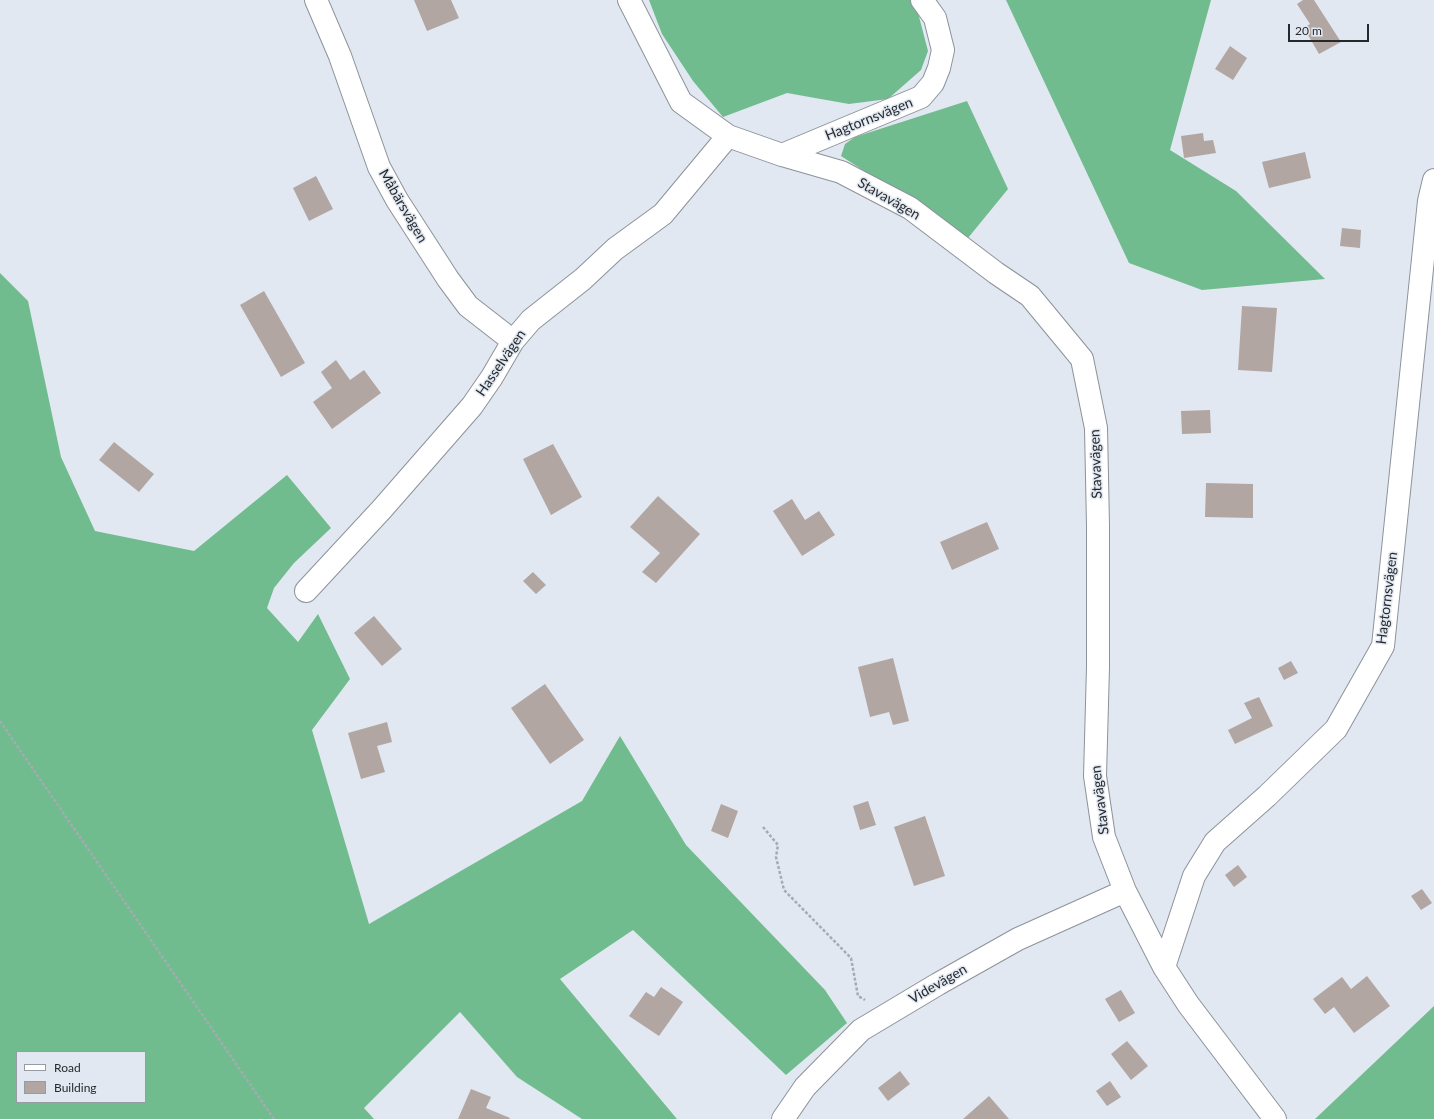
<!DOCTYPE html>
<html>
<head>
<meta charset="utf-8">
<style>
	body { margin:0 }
	#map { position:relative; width:1434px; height:1119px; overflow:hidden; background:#e1e8f1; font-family:Lato,sans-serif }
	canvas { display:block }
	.legend { position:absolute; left:16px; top:1051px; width:130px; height:52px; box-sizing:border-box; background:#e1e8f1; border:1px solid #969ca2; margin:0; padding:5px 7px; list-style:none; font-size:12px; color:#26292c }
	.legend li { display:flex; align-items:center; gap:8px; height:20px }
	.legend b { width:20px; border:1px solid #969ca2 }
	.scale { position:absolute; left:1288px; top:24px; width:81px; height:18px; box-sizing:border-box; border:2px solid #26292c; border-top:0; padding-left:5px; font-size:12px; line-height:14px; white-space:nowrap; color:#26292c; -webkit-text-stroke:3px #e1e8f1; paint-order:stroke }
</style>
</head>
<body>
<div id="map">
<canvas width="1434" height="1119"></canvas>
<ul class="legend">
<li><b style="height:5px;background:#fff"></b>Road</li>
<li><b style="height:11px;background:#b1a6a2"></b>Building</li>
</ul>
<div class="scale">20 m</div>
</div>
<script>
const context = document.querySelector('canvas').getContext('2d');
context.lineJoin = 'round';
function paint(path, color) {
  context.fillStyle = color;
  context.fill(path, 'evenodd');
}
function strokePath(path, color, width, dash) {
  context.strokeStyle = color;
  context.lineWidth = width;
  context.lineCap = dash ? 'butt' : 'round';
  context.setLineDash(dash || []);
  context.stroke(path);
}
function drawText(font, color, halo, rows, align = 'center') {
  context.font = font + ' Lato,sans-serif';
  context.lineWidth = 3;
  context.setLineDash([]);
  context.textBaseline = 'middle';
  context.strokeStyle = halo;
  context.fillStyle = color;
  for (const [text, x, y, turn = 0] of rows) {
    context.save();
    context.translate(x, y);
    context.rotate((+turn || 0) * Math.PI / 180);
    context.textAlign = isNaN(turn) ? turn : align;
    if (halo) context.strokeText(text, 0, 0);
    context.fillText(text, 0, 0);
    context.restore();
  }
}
const forest = new Path2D(`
	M649,0H911L917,9L928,51L921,70L888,99L849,104L787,93L723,117L693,81L662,34Z
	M1006,0H1211L1170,150L1236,191L1325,279L1202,290L1129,263Z
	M967,101L1008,189L968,238L841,156L845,144L855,137Z
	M0,273L28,301L61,457L95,531L194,551L287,475L331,528L294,563L274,588L267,608L298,642L318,614L350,679L312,730L369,924L582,801L620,736L686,845L825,990L847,1023L786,1075L633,930L560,979L677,1119H582L517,1077L460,1012L364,1108L374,1119H0ZM17,1052H145V1102H17Z
	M1434,1006V1119H1315Z`);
const building = new Path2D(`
	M414,0H451L459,18L427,31Z
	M1303,0H1314L1341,42L1319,54L1304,28L1310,24L1297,4Z
	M1230,46L1247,58L1233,80L1215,69Z
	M1203,133L1204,141L1213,140L1216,153L1184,158L1181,136Z
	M1305,152L1311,178L1269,188L1262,162Z
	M316,176L333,209L309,221L293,188Z
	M1342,228L1361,230L1360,248L1340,246Z
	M264,291L305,363L281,377L240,305Z
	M1242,306L1277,308L1272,372L1238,370Z
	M336,360L350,380L364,370L381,393L332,429L313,402L332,388L321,372Z
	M1210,410L1211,433L1182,434L1181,411Z
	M114,442L154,474L139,492L99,460Z
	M553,444L582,497L551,515L523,459Z
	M1206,483L1253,484V518L1205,517Z
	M658,496L700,534L656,583L642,572L660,553L630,527Z
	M792,499L805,520L819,511L835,535L802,556L773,511Z
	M987,522L999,549L952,570L940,542Z
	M533,572L546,585L536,594L523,581Z
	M374,616L402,649L382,666L354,633Z
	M893,658L909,721L893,725L889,712L870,717L858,667Z
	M1291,661L1298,673L1284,680L1278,668Z
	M545,684L584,740L550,764L511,708Z
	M1259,697L1273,726L1235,744L1228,730L1252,718L1244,703Z
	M387,722L392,742L377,746L385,772L361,779L348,733Z
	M868,801L876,825L860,830L853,806Z
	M721,804L738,811L728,838L711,831Z
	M925,816L945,876L914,886L894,827Z
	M1238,865L1247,877L1234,887L1225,875Z
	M1422,889L1432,903L1421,910L1411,896Z
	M1367,976L1390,1006L1354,1033L1334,1007L1325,1014L1313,999L1342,977L1351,989Z
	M661,987L683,1002L659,1036L629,1016L646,992L654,997Z
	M1121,990L1135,1013L1119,1022L1105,999Z
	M1127,1041L1148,1066L1131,1080L1111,1054Z
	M900,1071L910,1084L888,1101L878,1088Z
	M1110,1081L1121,1097L1107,1106L1096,1091Z
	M471,1089L491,1097L486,1108L510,1118L509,1119H458Z
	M989,1096L1009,1119H963Z`);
const path = new Path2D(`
	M0,721L274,1119
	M763,827L778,845L776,857L784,890L851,958L858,996L865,1000`);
const street = new Path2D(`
	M316,0L340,56L379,167L397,200L448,279L468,306L513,341
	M629,0L681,102L728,136L782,155L841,172L910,208L996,273L1030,296L1082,359L1096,428L1098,526V667L1095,776L1104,837L1125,891L1164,967L1188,1004L1275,1119
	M782,155L921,97L933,83L939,68L943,50L935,18L922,0
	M306,591L382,509L472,406L492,377L513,341L531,320L583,279L615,249L663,214L728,136
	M1164,967L1194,876L1215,842L1267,796L1336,729L1383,646L1429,201L1434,180
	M783,1119L805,1087L861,1030L938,984L1018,939L1125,891`);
const streetNames = [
	["Hagtornsvägen",869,119,-22],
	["Stavavägen",889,199,30],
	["Måbärsvägen",403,206,60],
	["Hasselvägen",501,363,-56],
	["Stavavägen",1096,464,-92],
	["Hagtornsvägen",1387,598,-83],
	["Stavavägen",1100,800,-97],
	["Videvägen",938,984,-30]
];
paint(forest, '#70bc8e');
paint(building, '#b1a6a2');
strokePath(street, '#8d929b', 24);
strokePath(path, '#a5abb2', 2.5, [3, 2]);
strokePath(street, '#fff', 22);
drawText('14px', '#26292c', '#e1e8f1', streetNames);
</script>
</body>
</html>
